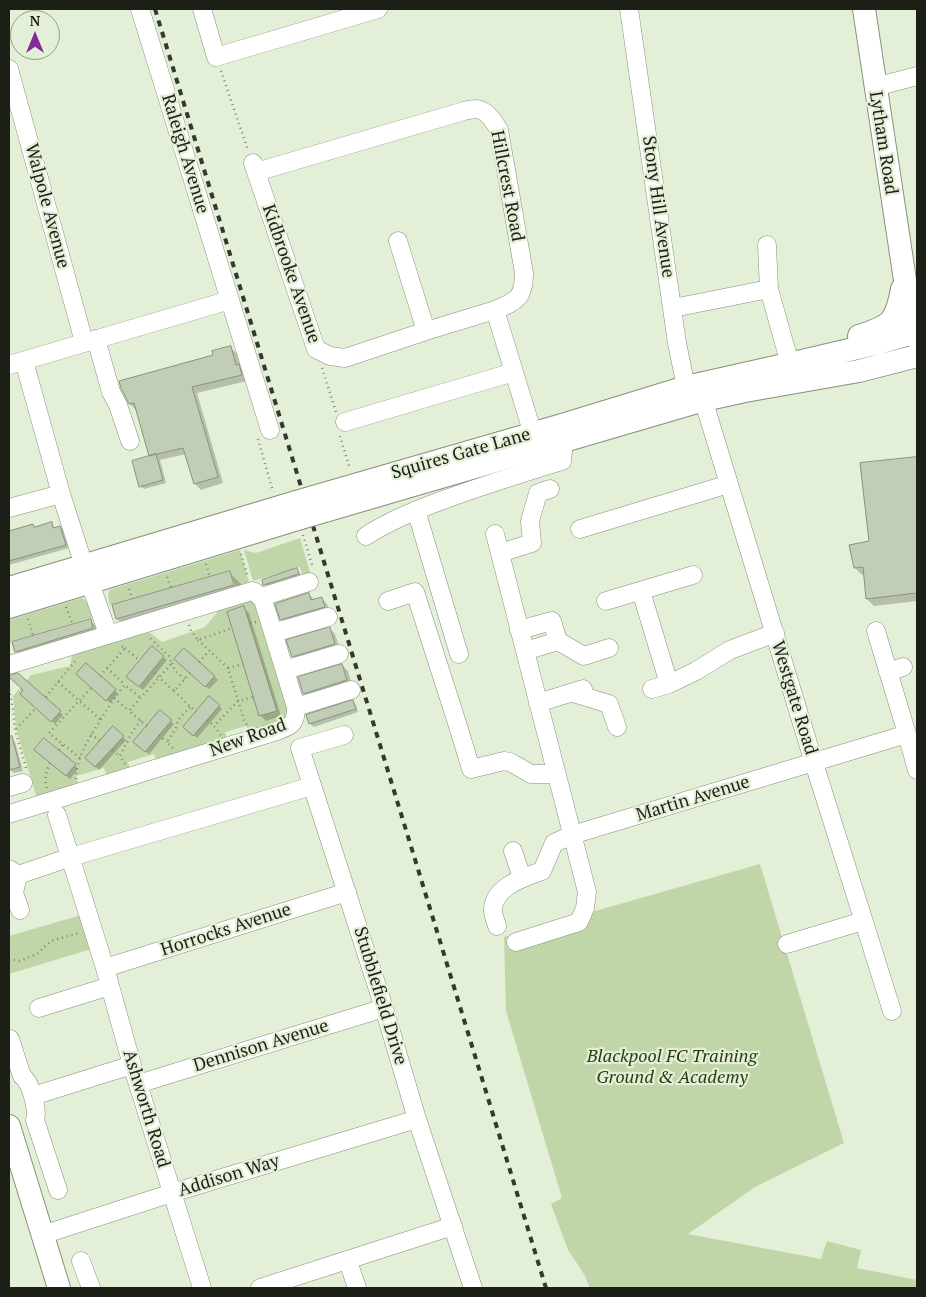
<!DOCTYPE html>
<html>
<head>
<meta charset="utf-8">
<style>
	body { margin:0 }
	#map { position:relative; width:926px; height:1297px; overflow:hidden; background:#e4efd8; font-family:"PT Serif",serif }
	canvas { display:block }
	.frame { position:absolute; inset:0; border:10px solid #1b1f16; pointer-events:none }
	.north { position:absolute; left:10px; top:10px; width:50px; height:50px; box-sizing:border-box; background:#e4efd8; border:1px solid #949c8a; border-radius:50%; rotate:0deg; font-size:14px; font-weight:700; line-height:20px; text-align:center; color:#1b1f16 }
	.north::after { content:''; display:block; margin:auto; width:18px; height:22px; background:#832a96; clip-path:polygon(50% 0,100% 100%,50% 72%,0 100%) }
</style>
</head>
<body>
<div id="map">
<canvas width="926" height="1297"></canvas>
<div class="frame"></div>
<div class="north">N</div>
</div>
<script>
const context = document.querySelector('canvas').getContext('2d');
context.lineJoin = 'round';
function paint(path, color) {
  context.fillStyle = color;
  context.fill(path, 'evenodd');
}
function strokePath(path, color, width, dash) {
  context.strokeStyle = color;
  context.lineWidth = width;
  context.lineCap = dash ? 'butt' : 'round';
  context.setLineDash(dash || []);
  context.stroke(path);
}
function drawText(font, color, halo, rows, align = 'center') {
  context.font = font + ' "PT Serif",serif';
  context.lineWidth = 4.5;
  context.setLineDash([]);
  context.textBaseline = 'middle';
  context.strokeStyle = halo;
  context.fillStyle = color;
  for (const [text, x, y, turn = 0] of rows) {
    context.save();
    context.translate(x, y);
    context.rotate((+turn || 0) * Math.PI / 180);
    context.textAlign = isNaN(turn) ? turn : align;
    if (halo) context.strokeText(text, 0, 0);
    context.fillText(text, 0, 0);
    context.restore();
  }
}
const green = new Path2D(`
	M300,538L311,575L303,577L300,567L253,581L244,550L256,553Z
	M240,550L249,582L236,586L230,570L110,605L108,596L109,590Z
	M82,598C89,602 90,609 93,617L9,642V620Z
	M255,599L289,712L287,720L249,733L246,726L225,732L227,740L157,763L154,754L128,762L130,770L107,777L104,768L76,776L79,786L37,799L16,728L13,696L31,675L70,666L72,655L148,631L162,642L205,627L220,609Z
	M760,864L844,1143L755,1187L688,1234L821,1259L827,1241L861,1250L857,1268L917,1280V1288H590L584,1274L568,1250L551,1204L562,1198L506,1011L504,937Z
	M88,913L98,947L9,974V936Z`);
const shadow = new Path2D(`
	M231,348L237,354L240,368L244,372L247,381L197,393L223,483L201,490L195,484L186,454L160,460L166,483L144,489L140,486L152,457L136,410L130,404Z
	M917,458V601L874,606L867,599L865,575H862L855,568L870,542L861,464Z
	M51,523L55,528L60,527L63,530L69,548L9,565V532L33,525L36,528Z
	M297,570L300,573L301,577L268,588L264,584Z
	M230,573L241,584L244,596L129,630L117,619L114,606Z
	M309,594L314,600L322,599L327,604L330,612L287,625L281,619Z
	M244,608L249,613L281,716L266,721L260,715Z
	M90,620L101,631L27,663L16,651Z
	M330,629L335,634L340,649L298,662L293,656Z
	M163,657L167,660L143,690L131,680Z
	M179,663L214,676L218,680L209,689Z
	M342,665L348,671L352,685L310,698L304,693Z
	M18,675L63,715L55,724L25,697V690Z
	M81,678L115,690L118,694L110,703Z
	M353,702L356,705L358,712L314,727L310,724L308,716Z
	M219,706L222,709L197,738L188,730Z
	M171,721L174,724L149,754L138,745Z
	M113,728L126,740L99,770L86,758Z
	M12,739L15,742L23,771L14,773L10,770L9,764V740Z
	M40,753L75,765L78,769L70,779Z`);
const building = new Path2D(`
	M231,346L236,365L239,364L242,375L192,387L218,477L194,484L183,448L149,456L134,403L129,404L121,388L119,381L213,355L212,351Z
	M156,454L163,480L139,487L132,461Z
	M917,457V593L866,599L863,567L854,568L849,545L869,541L860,463Z
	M52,522L53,528L60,526L66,545L9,561V531L33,524L34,527Z
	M297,568L299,574L263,585L262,580Z
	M230,571L234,585L116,619L112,605Z
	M309,593L311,600L322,597L325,607L280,620L275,604Z
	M244,606L277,711L259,716L227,612Z
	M91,619L93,628L15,652L12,642Z
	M330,627L335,644L292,657L286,640Z
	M152,646L164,656L139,687L126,677Z
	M184,648L215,676L205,687L174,659Z
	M86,663L116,689L106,701L76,674Z
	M342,664L347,680L303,694L298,677Z
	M18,673L61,711L51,722L20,694L23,690L9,677L11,675Z
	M209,696L220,705L193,736L183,727Z
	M353,700L356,709L309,724L306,715Z
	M160,710L172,720L145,752L133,742Z
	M113,726L124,736L95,767L85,758Z
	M12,736L20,767L9,770V737Z
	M44,738L76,764L66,776L34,750Z`);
const path = new Path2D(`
	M221,71L248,150
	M322,368L336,412
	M340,436L350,469
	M258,439L273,492
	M303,535L313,568
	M241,554L248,578
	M206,564L210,577
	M167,577L171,588
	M129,589L132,599
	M66,607L72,623
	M28,619L33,635
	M250,623L256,622
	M189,625L191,631L198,640L232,628
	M198,640L228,668L244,720L247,725
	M125,648L140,661
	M199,662L209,651
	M172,663L175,671L185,679
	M107,668L125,685
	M228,668L243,664
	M154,673L174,691L190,673
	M100,676L125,648L121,646
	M58,682L100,719
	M9,689L13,709L15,729L26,768
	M174,691L196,712
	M46,697L75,661L74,659
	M114,698L129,711
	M207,720L214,726
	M147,726L129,711L172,663L169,656L150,638
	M16,729L36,708
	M91,734L100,741
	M159,735L167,742
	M221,735L214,726L238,701L254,697
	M173,748L167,742L176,728L178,720L190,707
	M59,750L63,744
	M113,750L119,756
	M80,758L49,733L91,688
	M125,764L120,756L132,732L141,720
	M76,779C76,758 89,738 100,721C108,708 115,696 125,685L141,698
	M47,788C44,779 46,772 50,763
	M9,959L19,961L37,954L51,941L71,935L79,933`);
const minor = new Path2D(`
	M140,9L270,430
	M202,9L216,57L378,9
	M629,9L677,343L686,387L690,398
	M9,69L84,342
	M875,87L917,76
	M253,163L316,349L330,356L345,358L426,331L495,310
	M256,172L464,111C468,110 474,109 477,109C488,111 494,122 499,130L524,273C524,298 517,301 495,310L536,444
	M398,241L426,331
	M769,289L790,364
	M673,308L769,289L767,245
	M96,339L111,392L118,405L130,441
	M24,361L61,494L84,566L108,634
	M9,365L230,300
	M700,389L814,763L892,1011
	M345,422L514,372
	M9,508L61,494
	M416,510L459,654
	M580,529L729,484
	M495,534L587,892L585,908L579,922L516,942
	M366,536C390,520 418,509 446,499C484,485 523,473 562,461L563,451L562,431
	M500,553L532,543L530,521L538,493L550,489
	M641,591L669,684
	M261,597L309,582
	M388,601L415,592L458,726L471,769L504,761L510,762L531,774H556
	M606,601L693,575
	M519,630L552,621L558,641L525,651
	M876,631L907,734
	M273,633L328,617
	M558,641L584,656L609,648
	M9,665L252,591L255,592L263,600L296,707C296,726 290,726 274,732L9,814
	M285,670L339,654
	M888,672L903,667
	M652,689L669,684L696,671L730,650L775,633
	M573,693L609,704L617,727
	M538,703L583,689
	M296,707L351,690
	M344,735L300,748L384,1008L417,1119L473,1288
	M9,787L23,783
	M57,815L105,968L132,1065L202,1288
	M513,851L522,878
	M9,869L18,875L14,893L20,910
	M18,875L71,857L312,786
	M497,926C496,921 493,916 493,911C492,887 525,877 542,871L554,843L572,835L907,734L917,770
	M787,944L863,921
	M105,968L347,892
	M39,1008L110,986
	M10,1039L22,1076C31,1082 38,1110 35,1120L58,1190
	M138,1084L384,1008
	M33,1096L132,1065
	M42,1235L172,1193L417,1119
	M81,1261L91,1288
	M348,1261L357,1288
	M260,1288L453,1226`);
const major = new Path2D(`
	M864,9L913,333L917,338
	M859,336C891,326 896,322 902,289
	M320,495L562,425L686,387L802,361L879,343L917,332
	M325,511L704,400L745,391L859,371L917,356
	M9,588L296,502
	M9,607L301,518
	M9,1126L59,1288`);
const rail = new Path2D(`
	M155,9L546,1288`);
const majorBridge = new Path2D(`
	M296,502L320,495
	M301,518L325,511`);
const streetNames = [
	["Lytham Road",883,143,81],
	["Raleigh Avenue",185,154,73],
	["Hillcrest Road",507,186,79],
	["Walpole Avenue",47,206,75],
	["Stony Hill Avenue",658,207,82],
	["Kidbrooke Avenue",291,274,71],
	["Squires Gate Lane",461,454,-16],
	["Westgate Road",794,698,73],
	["New Road",248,738,-20],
	["Martin Avenue",693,799,-17],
	["Horrocks Avenue",226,930,-18],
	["Stubblefield Drive",380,996,73],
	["Dennison Avenue",261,1046,-17],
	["Ashworth Road",146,1109,73],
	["Addison Way",229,1176,-17]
];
const parkNames = [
	["Blackpool FC Training",672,1057],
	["Ground & Academy",672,1078]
];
paint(green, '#c1d6a8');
paint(shadow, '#0003');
paint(building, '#c2cdb6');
strokePath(building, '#88927c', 1);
strokePath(minor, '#86907a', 19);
strokePath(major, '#86907a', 24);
strokePath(path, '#7e8575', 2.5, [1, 4]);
strokePath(minor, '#fff', 18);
strokePath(major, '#fff', 22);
strokePath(rail, '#34392e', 4, [6, 6]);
strokePath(majorBridge, '#86907a', 24, []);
strokePath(majorBridge, '#fff', 22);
drawText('18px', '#1b1f16', '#e4efd8', streetNames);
drawText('italic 18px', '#2a3a11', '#e4efd8', parkNames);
</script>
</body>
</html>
